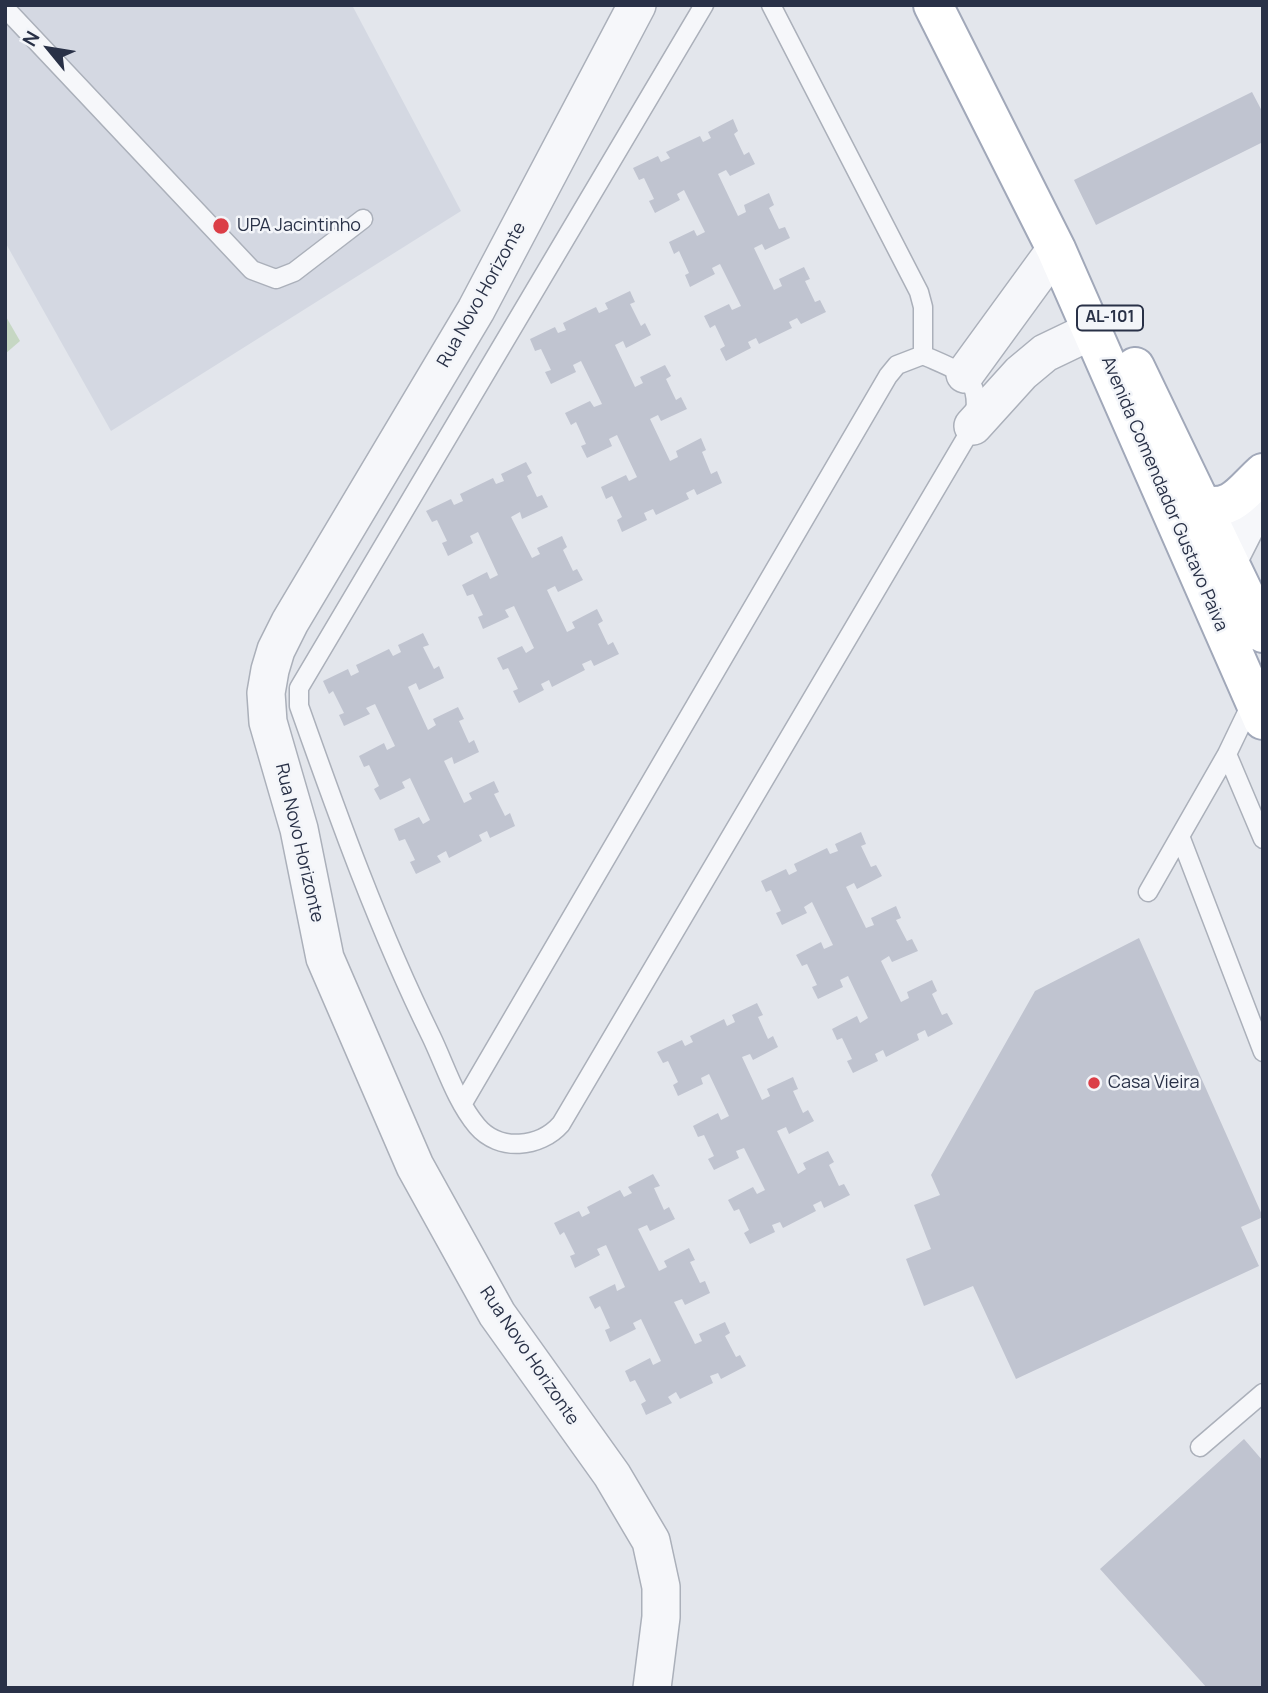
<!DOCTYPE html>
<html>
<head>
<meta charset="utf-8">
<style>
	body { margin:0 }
	#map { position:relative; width:1268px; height:1693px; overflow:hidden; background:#e3e6ec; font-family:Manrope,sans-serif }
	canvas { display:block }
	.frame { position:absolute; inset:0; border:7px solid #293147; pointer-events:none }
	.north { position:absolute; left:14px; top:14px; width:70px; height:70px; -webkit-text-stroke:5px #f3f5f9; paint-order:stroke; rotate:300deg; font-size:19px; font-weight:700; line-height:28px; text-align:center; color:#293147 }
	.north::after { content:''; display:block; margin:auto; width:24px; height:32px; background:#293147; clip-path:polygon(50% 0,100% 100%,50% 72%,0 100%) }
</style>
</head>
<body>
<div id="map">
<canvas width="1268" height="1693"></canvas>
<div class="frame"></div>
<div class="north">N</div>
</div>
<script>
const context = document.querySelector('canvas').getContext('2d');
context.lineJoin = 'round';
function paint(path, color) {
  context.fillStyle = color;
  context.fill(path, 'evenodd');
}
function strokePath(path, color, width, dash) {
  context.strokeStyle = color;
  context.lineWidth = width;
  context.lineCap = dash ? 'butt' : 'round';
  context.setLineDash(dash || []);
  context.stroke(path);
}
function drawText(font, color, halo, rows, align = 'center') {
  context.font = font + ' Manrope,sans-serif';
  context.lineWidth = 5;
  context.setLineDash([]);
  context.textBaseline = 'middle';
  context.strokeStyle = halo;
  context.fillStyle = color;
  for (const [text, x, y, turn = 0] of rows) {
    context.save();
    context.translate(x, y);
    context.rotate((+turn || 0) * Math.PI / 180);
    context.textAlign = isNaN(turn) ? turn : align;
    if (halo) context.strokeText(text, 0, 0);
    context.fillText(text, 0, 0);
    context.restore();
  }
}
const built = new Path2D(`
	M5,5H352L461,211L111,431L5,242Z`);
const green = new Path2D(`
	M5,315L20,341L5,354Z`);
const building = new Path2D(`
	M1252,92L1263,113V142L1096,225L1074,180Z
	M733,119L738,131L734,134L744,155L749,152L755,164L730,176L726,170L718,174L738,216L746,212L744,205L769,193L774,205L769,208L779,229L785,227L790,238L765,250L762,244L754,248L774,290L782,286L779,279L804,267L810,279L805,281L815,302L820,300L826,312L801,324L797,318L789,322L792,328L759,344L756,338L748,342L751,348L726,361L720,349L725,346L715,325L710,328L704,316L729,304L732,310L741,306L720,264L712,268L715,274L690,287L685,275L689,273L679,251L674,254L669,242L694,230L697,236L705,232L684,190L677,194L680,200L655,213L649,201L654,199L644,178L639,180L633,168L658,156L661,162L670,158L666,152L700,136L703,142L711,138L708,132Z
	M630,291L635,302L630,304L641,326L645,323L651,335L626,348L623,341L615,345L635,387L643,383L640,377L665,365L671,376L666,379L676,400L681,397L687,409L661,421L658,415L650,419L670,461L678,457L676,451L701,438L706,450L702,452L711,474L717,471L722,483L697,495L694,489L686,493L689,499L656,515L653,509L644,513L647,520L622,532L617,520L622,517L612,496L606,499L601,487L626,475L629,481L637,477L617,435L609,439L612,446L587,458L581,446L586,444L576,422L571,425L565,413L590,401L594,407L602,404L581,361L573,365L576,372L551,384L545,372L551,370L541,349L535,351L530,339L555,327L558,333L566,330L563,323L596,307L599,313L608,309L605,303Z
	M526,462L532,473L527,476L537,497L542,495L548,507L522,519L520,512L511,517L532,558L540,554L537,548L562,536L567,547L563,550L573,571L577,569L583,580L558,592L555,586L547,590L567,632L575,628L572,622L597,609L603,621L598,624L608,645L613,642L619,654L594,666L591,660L582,664L585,670L552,687L549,680L541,684L544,690L519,703L513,691L518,689L508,668L503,670L497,658L522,646L526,653L534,648L514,606L505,610L509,617L483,629L478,617L483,615L473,594L467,596L462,585L487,572L490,579L498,575L478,532L470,536L473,543L448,556L442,543L447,541L437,520L432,522L426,511L451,499L454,505L463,501L460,494L493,478L496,484L504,481L501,474Z
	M423,633L429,645L423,647L434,669L439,666L444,678L419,690L416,683L408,687L428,730L436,725L433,719L458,707L464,719L459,721L469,743L474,740L479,752L454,764L452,757L444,761L464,803L472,799L469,793L494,781L499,792L494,794L505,816L510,813L515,826L490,838L487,831L479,835L482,841L449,858L446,851L437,856L441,862L416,874L410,862L415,860L405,839L399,841L394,829L419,817L423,824L430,820L410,778L402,782L405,788L380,800L374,789L379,786L369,765L364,767L359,756L384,743L387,750L395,746L375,704L366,708L370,714L344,726L339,715L344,713L333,691L329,694L323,681L348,669L351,676L359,672L356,665L389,649L393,656L401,652L398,645Z
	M861,832L866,844L861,846L871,867L876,865L882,876L857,889L854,883L846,887L866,928L874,925L871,918L896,906L901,918L896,920L907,941L912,939L918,951L892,962L889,956L881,961L901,1002L909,998L907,992L932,980L937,991L932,994L942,1015L947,1013L953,1024L928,1037L925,1030L917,1034L919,1040L886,1057L883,1050L875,1054L878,1061L853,1073L847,1061L852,1059L842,1038L837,1040L832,1029L857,1016L860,1023L868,1018L848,976L840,980L843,987L818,999L812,987L817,985L807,964L802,966L796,955L821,942L824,949L833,945L812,902L804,907L807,913L782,925L776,913L781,911L771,890L766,892L761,881L786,869L789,875L797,871L794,864L827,848L830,854L838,851L835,844Z
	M1139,938L1263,1217L1241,1227L1259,1266L1016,1379L973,1286L924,1306L906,1259L931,1249L914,1205L940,1195L931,1175L1035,991Z
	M757,1003L763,1015L758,1017L768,1039L773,1036L778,1047L753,1060L750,1054L742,1057L762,1100L770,1096L767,1089L793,1077L798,1089L793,1091L803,1113L808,1110L814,1121L789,1134L786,1127L777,1131L798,1174L806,1169L803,1163L828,1151L834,1162L829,1165L839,1186L844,1184L850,1195L824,1208L821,1201L813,1205L816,1211L783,1228L780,1222L772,1225L775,1232L750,1244L744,1233L749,1230L739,1209L734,1211L728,1200L753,1187L757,1194L765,1190L744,1148L736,1151L739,1158L714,1170L708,1159L714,1156L704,1135L698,1137L693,1126L718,1113L721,1120L729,1116L709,1074L701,1078L703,1084L678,1096L673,1085L678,1082L668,1061L663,1063L657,1052L682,1040L685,1046L693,1042L690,1036L724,1019L727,1026L735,1022L732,1015Z
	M653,1174L660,1186L654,1188L664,1210L669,1207L675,1219L650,1231L647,1225L638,1229L659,1271L667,1267L664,1261L689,1248L695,1260L690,1262L700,1283L705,1281L710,1293L685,1305L682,1299L674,1302L695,1344L702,1341L699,1334L725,1322L730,1333L725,1336L736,1357L740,1355L746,1366L721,1379L718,1373L710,1376L713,1383L680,1399L676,1392L668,1397L672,1403L646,1415L641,1404L646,1401L635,1380L630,1382L625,1371L650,1358L653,1365L661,1361L641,1319L633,1323L636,1329L610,1342L605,1330L610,1328L600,1306L595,1309L589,1297L615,1284L617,1291L625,1287L606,1245L597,1249L600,1255L575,1268L570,1256L575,1254L564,1232L560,1235L554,1223L579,1211L582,1217L590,1213L587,1207L620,1190L624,1197L632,1193L628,1187Z
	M1244,1439L1263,1461V1688H1207L1100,1569Z`);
const service = new Path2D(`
	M771,5L919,292L923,307V355
	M5,8L252,270L276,279L294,272L363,219
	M1227,754L1263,839
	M1180,836L1263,1052
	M1148,892L1227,754L1252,702
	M463,1103L888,376L897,365L923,355C963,373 984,376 973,426L561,1124C540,1148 499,1152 477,1126C456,1101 445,1065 431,1036C378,928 339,819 299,706V688L704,5
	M1200,1447L1263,1393`);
const minor = new Path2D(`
	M637,5L476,310L290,622L276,650L270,670L266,693L268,722L299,829L325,958L415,1166L497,1314L612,1475L651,1541L661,1587V1617L652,1688
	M965,374L1056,249
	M973,426L1021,373L1045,353L1093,330
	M1218,581L1263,492`);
const primary = new Path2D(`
	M933,5L1056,249L1263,720
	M1135,367L1263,633
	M1203,505C1233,511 1242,492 1263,473`);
const markers = [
	[221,226,9,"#db3e47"],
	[1094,1083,7,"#db3e47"]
];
const shields = [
	[1110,318,66]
];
const shieldNames = [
	["AL-101",1110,318]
];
const poiNames = [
	["UPA Jacintinho",237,226],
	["Casa Vieira",1108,1083]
];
const streetNames = [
	["Rua Novo Horizonte",482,295,-61],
	["Avenida Comendador Gustavo Paiva",1164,494,67],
	["Rua Novo Horizonte",299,843,77],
	["Rua Novo Horizonte",529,1356,56]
];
paint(built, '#d4d8e2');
paint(green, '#c6d7c3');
paint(building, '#c0c4d0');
strokePath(service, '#abb0ba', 21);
strokePath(minor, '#abb0ba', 40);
strokePath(primary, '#a1a8b9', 42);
strokePath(service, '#f6f7fa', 18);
strokePath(minor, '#f6f7fa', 37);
strokePath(primary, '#fff', 38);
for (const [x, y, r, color] of markers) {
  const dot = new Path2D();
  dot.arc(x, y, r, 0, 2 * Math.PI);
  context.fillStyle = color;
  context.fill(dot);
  strokePath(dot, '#f3f5f9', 2.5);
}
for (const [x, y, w] of shields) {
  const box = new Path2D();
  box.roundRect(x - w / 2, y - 12.5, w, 25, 5);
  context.fillStyle = '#f3f5f9';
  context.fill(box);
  strokePath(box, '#293147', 2);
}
drawText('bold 16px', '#293147', null, shieldNames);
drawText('18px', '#293147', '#f3f5f9', poiNames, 'left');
drawText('18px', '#293147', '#f3f5f9', streetNames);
</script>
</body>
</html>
